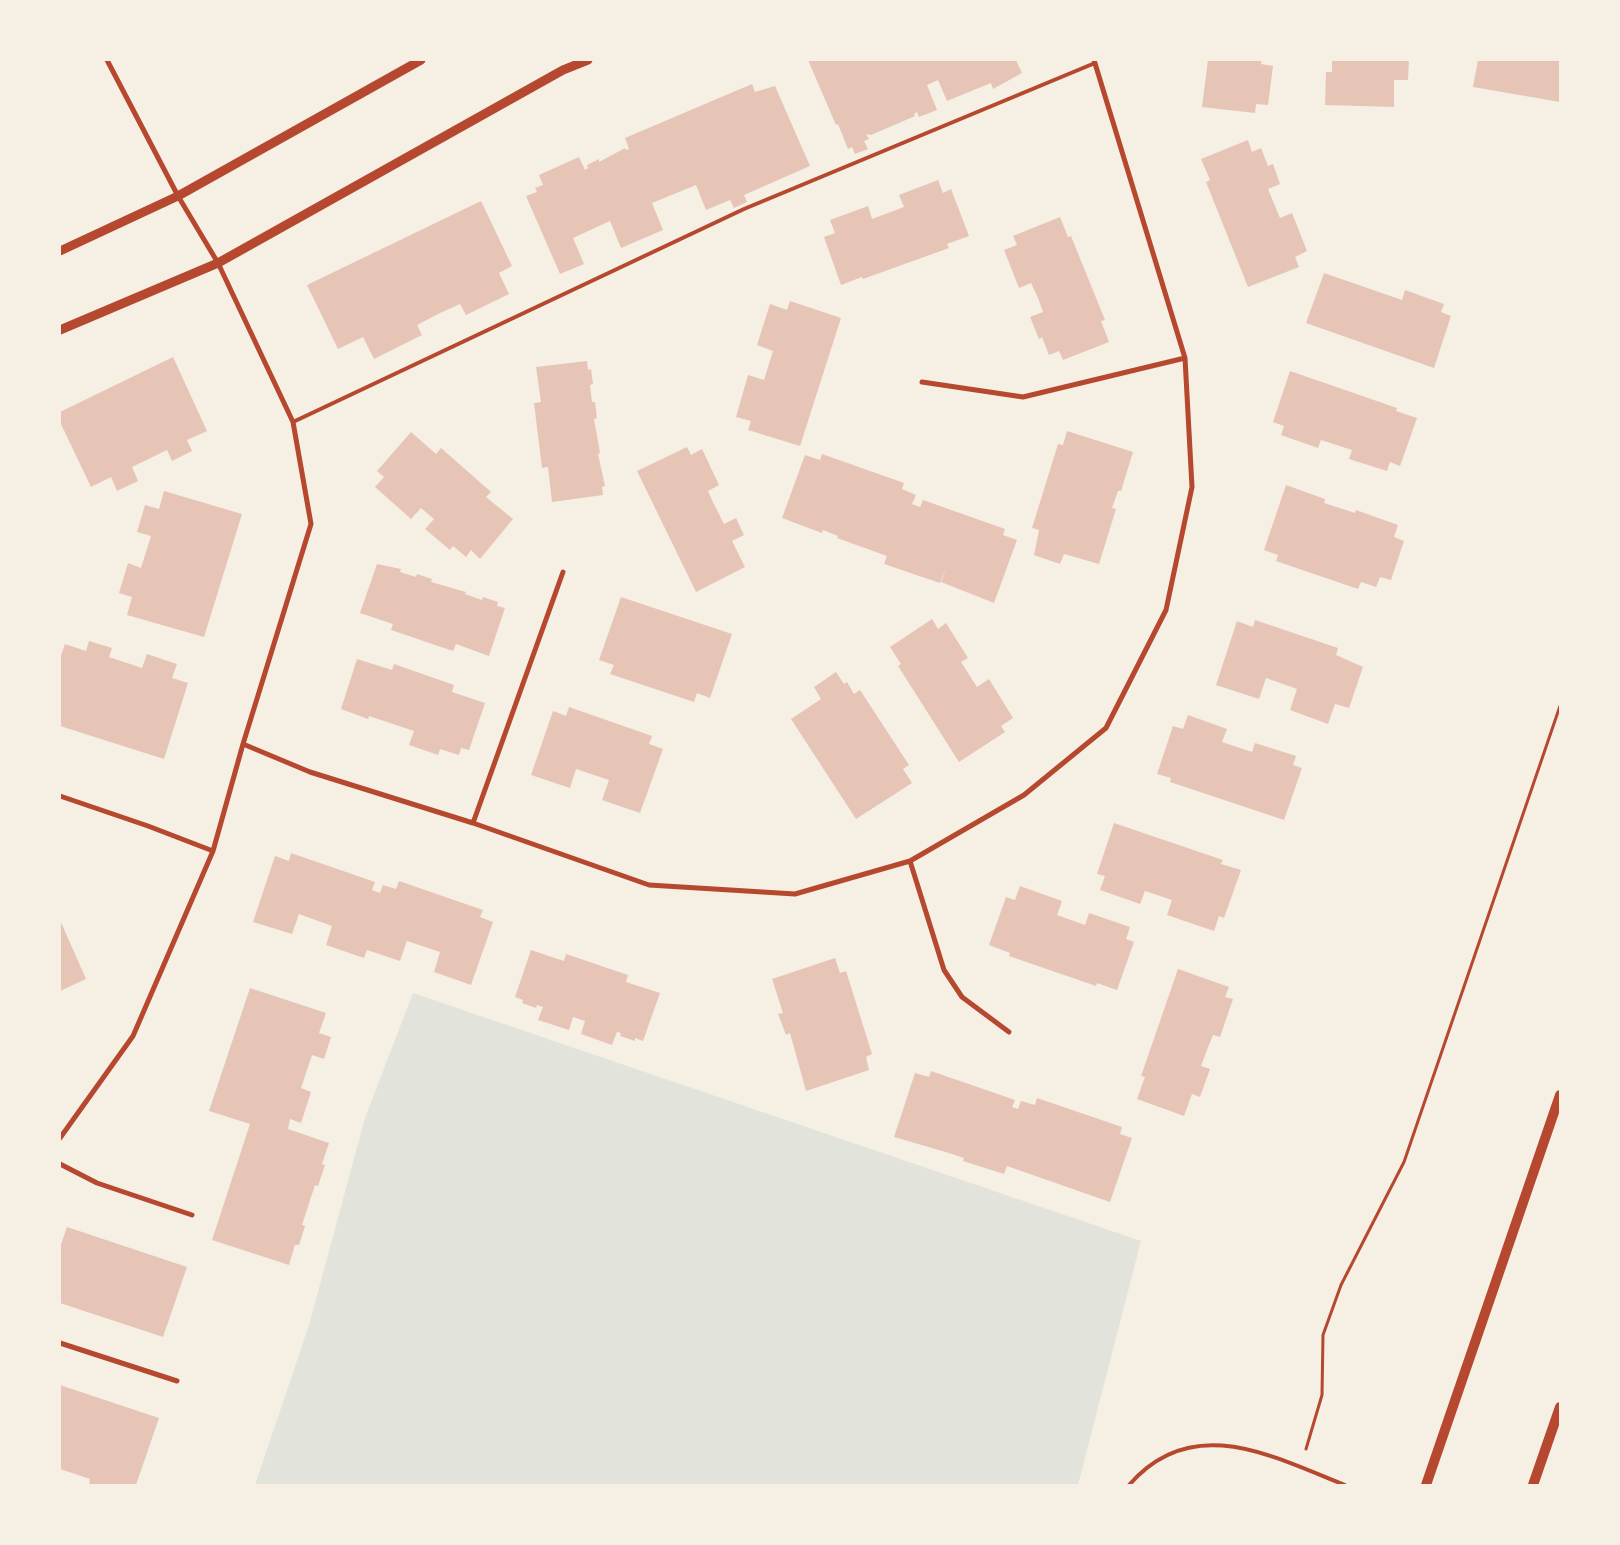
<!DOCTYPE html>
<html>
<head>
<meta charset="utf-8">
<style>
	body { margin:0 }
	#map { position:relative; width:1620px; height:1545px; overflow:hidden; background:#f6efe4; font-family:"Noto Sans",sans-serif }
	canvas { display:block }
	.frame { position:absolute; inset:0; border:61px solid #f6efe4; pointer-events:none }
</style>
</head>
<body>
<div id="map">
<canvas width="1620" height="1545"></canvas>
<div class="frame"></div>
</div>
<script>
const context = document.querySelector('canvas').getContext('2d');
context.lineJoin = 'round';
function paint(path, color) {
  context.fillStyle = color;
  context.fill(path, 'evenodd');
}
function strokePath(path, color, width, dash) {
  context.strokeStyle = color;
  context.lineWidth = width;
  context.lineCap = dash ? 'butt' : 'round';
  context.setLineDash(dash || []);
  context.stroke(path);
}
const green = new Path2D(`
	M413,993L1141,1241L1078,1485H255L309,1325L365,1118Z`);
const building = new Path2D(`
	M808,60H1016L1022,73L993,89L991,83L947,101L938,80L927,85L937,110L919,117L917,112L914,114L915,116L892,126L871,135L866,134L869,139L864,141L868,149L855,154L852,147L848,149L838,124L836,125Z
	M1208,60H1262L1261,64L1273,66L1268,105L1256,104L1255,113L1202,107Z
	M1332,60H1409L1408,80H1394V107L1325,105L1326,72H1332Z
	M1478,60H1560V102L1473,87Z
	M752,84L755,92L775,86L810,166L744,195L747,202L734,208L730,200L706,210L696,185L652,203L663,230L621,248L610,221L573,238L584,264L560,274L526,196L537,192L535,188L543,185L539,175L579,157L585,170L588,168L587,165L599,159V162L625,148L626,150L629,149L625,138Z
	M1248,140L1252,152L1261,148L1268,166L1273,164L1280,184L1268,189L1280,218L1292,213L1307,251L1295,257L1299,267L1248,287L1206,182L1210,180L1201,159Z
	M938,180L943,193L951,189L969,236L947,244L949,248L863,279L862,277L841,285L824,237L835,233L830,220L868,206L872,219L904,207L899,195Z
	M481,201L512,266L499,273L509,294L466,315L460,304L440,313L417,325L422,335L374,359L363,337L338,349L307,285Z
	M1060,217L1068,237L1071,236L1105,320L1101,321L1109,342L1063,360L1059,351L1049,355L1042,337L1039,339L1030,317L1043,312L1038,298L1031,283L1019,288L1004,250L1017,245L1013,236Z
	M1324,273L1402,300L1405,290L1444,304L1441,312L1451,316L1434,368L1306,323Z
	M790,301L841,318L800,446L748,430L751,421L736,417L748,375L764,380L773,351L757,345L770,304L787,310Z
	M173,357L207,431L187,440L192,451L172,461L167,450L132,467L138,481L117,491L111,477L91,487L60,422V412Z
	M587,361L588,370L591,369L593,384L590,385L592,402H595L597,418L594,419L600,453L598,454L605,486L602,487L603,495L552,502L548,467L542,468L534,403L541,402L536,367Z
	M1290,371L1397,408L1396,411L1417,418L1400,466L1390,462L1387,471L1349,459L1352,450L1321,440L1318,448L1281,435L1284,426L1273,422Z
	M1067,431L1133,452L1121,491H1118L1112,508L1116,509L1099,564L1064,554L1060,564L1034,555L1039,530L1032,528L1058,444L1063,445Z
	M411,432L436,454L441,448L491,492L486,497L513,519L480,559L471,550L466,557L453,546L450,550L425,529L434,519L421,508L411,519L375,487L384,477L377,471Z
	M687,447L691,455L702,449L719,485L708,491L713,502L724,524L736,518L744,535L732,541L745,567L696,592L637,471Z
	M822,454L904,483L902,489L916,495L912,504L920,507L923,500L1005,529L1003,535L1017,540L994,603L941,582L948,563L940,583L884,564L887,556L837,538L838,536L823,530L822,533L782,518L805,455L820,460Z
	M1286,485L1325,499L1324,503L1355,513L1356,510L1398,525L1394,537L1404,541L1391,580L1380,577L1376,587L1361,582L1358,589L1276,561L1278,555L1264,550Z
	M164,491L242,514L204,637L127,615L132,597L119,593L128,563L141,568L151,536L137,532L145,505L159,509Z
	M377,564L401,569L400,572L416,577L417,574L432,579L431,582L466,592L465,594L482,600L483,597L498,602L497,606L505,608L489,656L456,644L453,651L391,630L393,624L360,613Z
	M621,597L732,634L710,698L697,693L694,702L610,674L614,665L599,660Z
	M932,619L938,629L946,623L968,658L961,662L977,687L989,679L1013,718L1001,726L1005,732L959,762L898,666L901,664L890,647Z
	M1255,620L1338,648L1336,655L1363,667L1349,708L1335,704L1328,724L1290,710L1297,689L1266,678L1259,699L1216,685L1237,621L1253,627Z
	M89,641L112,648L109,657L142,668L147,654L177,664L172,678L188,683L164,759L60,726V658L65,644L86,651Z
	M357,659L392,670L394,664L454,685L452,692L485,703L469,750L461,748L459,755L440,749L438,755L409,745L414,731L369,716L368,719L341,709Z
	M836,672L844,684L847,682L854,694L860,690L909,765L903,769L912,783L856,819L791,719L821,699L814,687Z
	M569,707L652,736L649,744L663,749L640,813L602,800L609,780L576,769L570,788L531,775L553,711L566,716Z
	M1188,715L1227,729L1222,742L1252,752L1255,743L1296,756L1293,765L1302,768L1284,820L1170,782L1171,778L1157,774L1173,726L1183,729Z
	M1114,823L1223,860L1221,864L1241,870L1224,918L1219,916L1214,931L1167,915L1172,900L1145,891L1140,904L1100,890L1105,876L1097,874Z
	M291,853L375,882L372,890L380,893L383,885L396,889L399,881L483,910L480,917L493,922L471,985L434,972L440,952L407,941L400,961L367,950L364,958L326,945L332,926L299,914L292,934L253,922L275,856L289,861Z
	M1020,886L1062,901L1057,915L1085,925L1089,913L1130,927L1126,939L1134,942L1117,990L1097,983L1096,986L1009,956L1010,953L989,945L1006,897L1015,900Z
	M60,920L86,979L60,991Z
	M531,950L564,961L566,954L628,975L626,982L660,993L643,1041L635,1038V1041L620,1036L621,1033L617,1032L612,1045L581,1034L585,1021L573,1017L569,1030L538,1020L543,1007L537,1005L536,1008L522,1003L523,1000L515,997Z
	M835,958L840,973L846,971L872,1054L866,1057L869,1070L806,1091L790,1033L786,1035L778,1014L783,1013L772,979Z
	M1178,969L1229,987L1225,997L1233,999L1220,1037L1213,1035L1207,1050L1201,1066L1210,1069L1200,1097L1192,1094L1184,1116L1137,1099L1145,1077L1141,1076Z
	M250,988L326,1013L319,1033L331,1037L324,1059L312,1055L301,1088L311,1092L301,1123L290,1119L288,1129L329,1143L322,1164L325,1165L318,1186L315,1185L302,1225L305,1226L299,1245H295L289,1265L212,1240L250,1124L209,1111Z
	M931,1071L1015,1100L1012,1107L1018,1109L1021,1101L1035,1105L1037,1098L1122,1127L1120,1134L1132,1138L1110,1202L1007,1166L1004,1174L963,1161L964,1158L949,1153L894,1137L915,1073L929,1077Z
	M67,1227L187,1267L163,1337L60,1303V1247Z
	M60,1385L159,1418L136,1485H89L90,1479L60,1469Z`);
const path = new Path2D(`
	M1306,1449L1322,1395L1323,1335L1341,1285L1404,1162L1560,706`);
const service = new Path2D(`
	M293,422L744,209L1095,63
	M1129,1485C1192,1412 1272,1456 1345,1485`);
const minor = new Path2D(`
	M922,382L1023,397L1185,358
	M243,744L310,772L473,823L649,885L795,894L910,861L1024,795L1106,728L1166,610L1192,487L1185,358L1094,60
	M60,796L148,826L213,851
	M473,823L563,572
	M910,861L944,970L962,997L1009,1032
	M60,1138L133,1036L213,851L243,744L311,524L293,422L218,263L178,196L107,60
	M60,1164L97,1183L192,1215
	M60,1343L177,1381`);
const tertiary = new Path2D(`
	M60,251L178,196L421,60
	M60,330L218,263L563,70L588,60`);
const secondary = new Path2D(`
	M1426,1485L1560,1095
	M1533,1485L1560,1407`);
paint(green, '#e2e4dc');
paint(building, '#e6c5b7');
strokePath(path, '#b5482f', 3);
strokePath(service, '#b5482f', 4);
strokePath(minor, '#b5482f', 5);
strokePath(tertiary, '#b5482f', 9);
strokePath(secondary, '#b5482f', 10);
</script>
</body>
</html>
